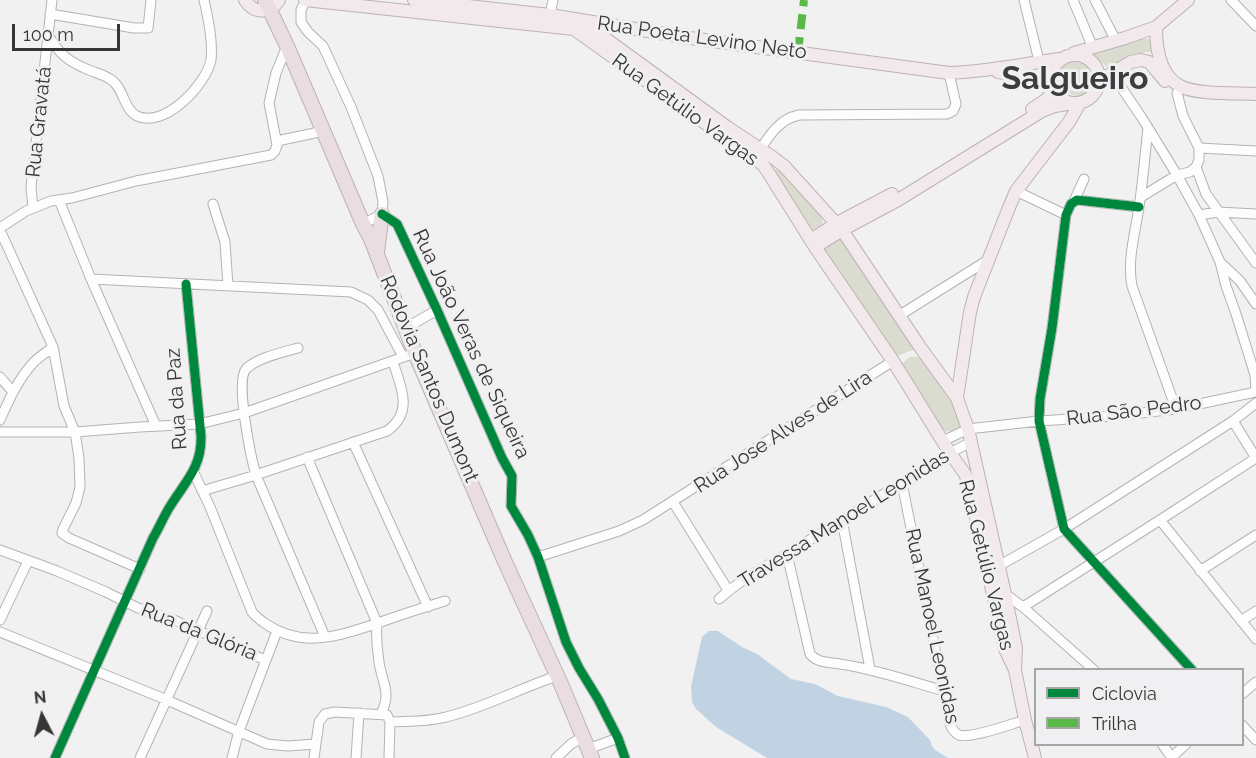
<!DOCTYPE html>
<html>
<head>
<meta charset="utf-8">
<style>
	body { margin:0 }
	#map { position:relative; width:1256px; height:758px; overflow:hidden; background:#f1f1f1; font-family:Raleway,sans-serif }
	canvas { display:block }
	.legend { position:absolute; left:1034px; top:668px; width:210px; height:78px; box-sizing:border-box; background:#f0f0f2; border:2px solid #a6a6a7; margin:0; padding:8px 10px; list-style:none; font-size:18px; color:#363637 }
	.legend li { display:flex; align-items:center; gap:12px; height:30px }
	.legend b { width:30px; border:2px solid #a6a6a7 }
	.north { position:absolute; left:12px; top:686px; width:60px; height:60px; -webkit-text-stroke:4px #f0f0f2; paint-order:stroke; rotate:354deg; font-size:16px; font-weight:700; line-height:24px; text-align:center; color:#363637 }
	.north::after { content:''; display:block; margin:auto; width:21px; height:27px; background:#363637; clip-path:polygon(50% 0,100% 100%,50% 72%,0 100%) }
	.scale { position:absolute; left:12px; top:24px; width:108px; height:27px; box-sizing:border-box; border:3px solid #363637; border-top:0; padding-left:8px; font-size:18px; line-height:21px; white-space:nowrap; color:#363637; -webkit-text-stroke:4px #f0f0f2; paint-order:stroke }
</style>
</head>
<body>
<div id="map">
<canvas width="1256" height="758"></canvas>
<ul class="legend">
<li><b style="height:8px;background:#00873e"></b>Ciclovia</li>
<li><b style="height:8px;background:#58b947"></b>Trilha</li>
</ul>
<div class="north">N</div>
<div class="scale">100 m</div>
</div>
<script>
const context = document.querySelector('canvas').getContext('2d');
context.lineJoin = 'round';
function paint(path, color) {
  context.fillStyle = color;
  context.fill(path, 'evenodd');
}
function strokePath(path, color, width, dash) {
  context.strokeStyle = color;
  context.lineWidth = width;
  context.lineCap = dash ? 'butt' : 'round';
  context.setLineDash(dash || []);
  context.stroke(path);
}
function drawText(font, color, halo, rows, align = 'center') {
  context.font = font + ' Raleway,sans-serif';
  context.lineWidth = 6;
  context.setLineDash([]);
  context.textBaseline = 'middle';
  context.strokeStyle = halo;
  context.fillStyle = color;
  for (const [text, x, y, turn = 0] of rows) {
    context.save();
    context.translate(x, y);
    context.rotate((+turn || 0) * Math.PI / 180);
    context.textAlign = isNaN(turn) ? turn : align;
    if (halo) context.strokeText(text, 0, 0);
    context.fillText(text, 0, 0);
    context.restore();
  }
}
const green = new Path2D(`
	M1137,39H1149L1155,45L1160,56L1152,52H1144L1112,72L1091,52Z
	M1060 77a19 19 0 1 1 38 0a19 19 0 1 1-38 0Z
	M780,169L821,216L823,223L822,229L816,232L810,231L774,174L775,170Z
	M843,235L916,349L894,357L823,247Z
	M913,356L921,358L958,410L961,426C953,432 947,433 939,429L902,369C902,362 906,359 913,356Z`);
const water = new Path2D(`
	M709,631H718L742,647L757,654L791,679L815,684L838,696L886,707L908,717L930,740L932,746L935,750L948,758H767L716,727L696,709L692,702L691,687L702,637Z`);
const minor = new Path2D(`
	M306,0L301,10V22L308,32L323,46L351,107L378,176L383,202L382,214L363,224
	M1024,0L1039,61
	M1073,0L1093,48
	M1095,0L1116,41
	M1231,0L1256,26
	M50,14L134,28H148L151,0
	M549,21L553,0
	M48,35C59,54 69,62 89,70C96,73 104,75 110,79C124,87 123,109 137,116C164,129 206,85 211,60C213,43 208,17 204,0
	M1113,75L1142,118L1177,175L1199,215L1220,262L1226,286L1236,314L1255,375L1256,392
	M1148,128C1145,154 1143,181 1139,207C1135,234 1127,260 1132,286L1176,409
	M277,141L324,131
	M1199,148L1256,151
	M758,153C768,137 779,119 799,115L947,114L953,111L956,104L949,73
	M1196,167L1206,194L1256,263
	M1016,191L1066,215
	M1141,197L1177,175L1190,172L1196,167L1199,160V148L1183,116L1177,93
	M59,200L91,279L156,426
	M1074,201L1084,179
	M213,204L225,242L228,286
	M1139,207L1077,200L1071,204L1066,215L1052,328L1040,399L1039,421L1064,529L1192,670
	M33,208L31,187L52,0
	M382,214L397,224L437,310L502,458L512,476L511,506L528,535L538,557L566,642L579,668L598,699L618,738L625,758
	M1199,215L1218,212L1256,214
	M0,228L26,211L51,201L72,198L136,181L271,155L275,151L277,145L269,103L276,73L287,46
	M0,230L53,347L64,406L75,432L79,458L80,487L76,503L63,529L62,533L69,538L140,569
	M1221,263L1240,281L1256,304
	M91,279L351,292L368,300L378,310L403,357
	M900,315L988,260
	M406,328L437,310
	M298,348C284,352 256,358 246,369C235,381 251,458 256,475L325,637
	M0,377L13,392
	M0,420C9,400 18,379 34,362C40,356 47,352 53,347
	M1233,421L1256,458
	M0,432H75L140,427L199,424L244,413L415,353
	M943,441L968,429L1039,421L1114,416L1176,409L1256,392
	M353,442L428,607
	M307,457L377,623C376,636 377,649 379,662C382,683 392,692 381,714
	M193,471L210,507L252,612C256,617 260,620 266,624C303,649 339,636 378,623C400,615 422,608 445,601
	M902,483L950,724C952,729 954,733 959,735C971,739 1011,724 1025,720
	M202,491L256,475L387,431C414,412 401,387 393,362
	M673,502L728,590
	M842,520L870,669
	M1160,520L1256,639
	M0,550L57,571L106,592L138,608L174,620L265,660
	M787,554L810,654C817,663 829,662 840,664C875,669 909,681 944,691
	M538,557L619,531L643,520L893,361
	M995,568L1064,529L1233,421L1256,403
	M1200,571L1256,535
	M1005,594L1023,607L1094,670
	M719,599C739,581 763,567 787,554L950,453L971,442
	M1023,607L1160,520L1256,458
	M0,620L28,561
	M1241,621L1256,611
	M0,632L167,700L267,744L288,746L316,744
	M1242,694L1256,682
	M390,722C409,721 428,722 446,717C484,708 520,688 557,676
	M1242,725L1256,740
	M1162,744L1172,758
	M588,749L618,738
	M55,758L153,538C159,528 163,518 169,508C184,483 202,468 201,436L186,284
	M140,758L207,611
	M232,758L239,731L277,631
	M314,758L319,722L325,714L335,712L387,715L390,722L389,758
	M356,758L359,713
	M556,758L571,744L583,737
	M1171,758L1186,744`);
const major = new Path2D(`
	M245,0C254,14 270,14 279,0
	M305,0L574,29L754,158L763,165L768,172L815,247L893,361L950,453L965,474L968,481L1005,649L1015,670
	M414,0L550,15L690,38L949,73C987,72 1022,64 1059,59
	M580,20L727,127L771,156L784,166L842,230L920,347L957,398L968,429L1005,594L1016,648L1015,670L1025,720L1035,758
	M1156,27C1156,47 1159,75 1180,86C1197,95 1236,93 1256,94
	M1074,53L1125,38L1156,27L1188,0
	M1051 79a24 24 0 1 1 48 0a24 24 0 1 1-48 0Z
	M998,72L1050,82
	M1099,81L1131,62L1141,60L1149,62L1165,81
	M1032,109L1047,99L1053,90
	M811,240L837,223L892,194
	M815,247L842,230L898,200L1042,111L1055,106L1072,103
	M957,398L970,312L974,297L1008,210L1016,191L1069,122L1080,103`);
const highway = new Path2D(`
	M265,0L287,46L363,224L371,239L415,353L505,562L561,684L592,758
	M377,252L382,214`);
const quiet = new Path2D(`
	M798,52L804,0`);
const cycleway = new Path2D(`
	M1139,207L1077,200L1071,204L1066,215L1052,328L1040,399L1039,421L1064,529L1192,670
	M382,214L397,224L437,310L502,458L512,476L511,506L528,535L538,557L566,642L579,668L598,699L618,738L625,758
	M55,758L153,538C159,528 163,518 169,508C184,483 202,468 201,436L186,284`);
const streetNames = [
	["Rua Poeta Levino Neto",702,38,8],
	["Rua Getúlio Vargas",685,110,36],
	["Rua Gravatá",39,122,-84],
	["Rua João Veras de Siqueira",471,344,65],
	["Rodovia Santos Dumont",429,379,67],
	["Rua da Paz",177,399,-94],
	["Rua São Pedro",1134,411,-7],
	["Rua Jose Alves de Lira",783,432,-33],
	["Travessa Manoel Leonidas",844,519,-32],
	["Rua Getúlio Vargas",986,565,76],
	["Rua Manoel Leonidas",932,626,78],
	["Rua da Glória",199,632,22]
];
const townNames = [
	["Salgueiro",1075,79]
];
paint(green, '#d9dccf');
paint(water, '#c1d3e3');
strokePath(minor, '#b3b3b3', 11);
strokePath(major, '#beb1b5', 14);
strokePath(highway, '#beb1b5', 16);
strokePath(minor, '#fdfdfd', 9);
strokePath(major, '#f2e9ed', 12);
strokePath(highway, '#eadde1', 14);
strokePath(quiet, '#58b947', 8, [15, 8]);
strokePath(cycleway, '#00873e', 9);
drawText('20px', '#363637', '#f0f0f2', streetNames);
drawText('bold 32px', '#3d3d3f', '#f0f0f2', townNames);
</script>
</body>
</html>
